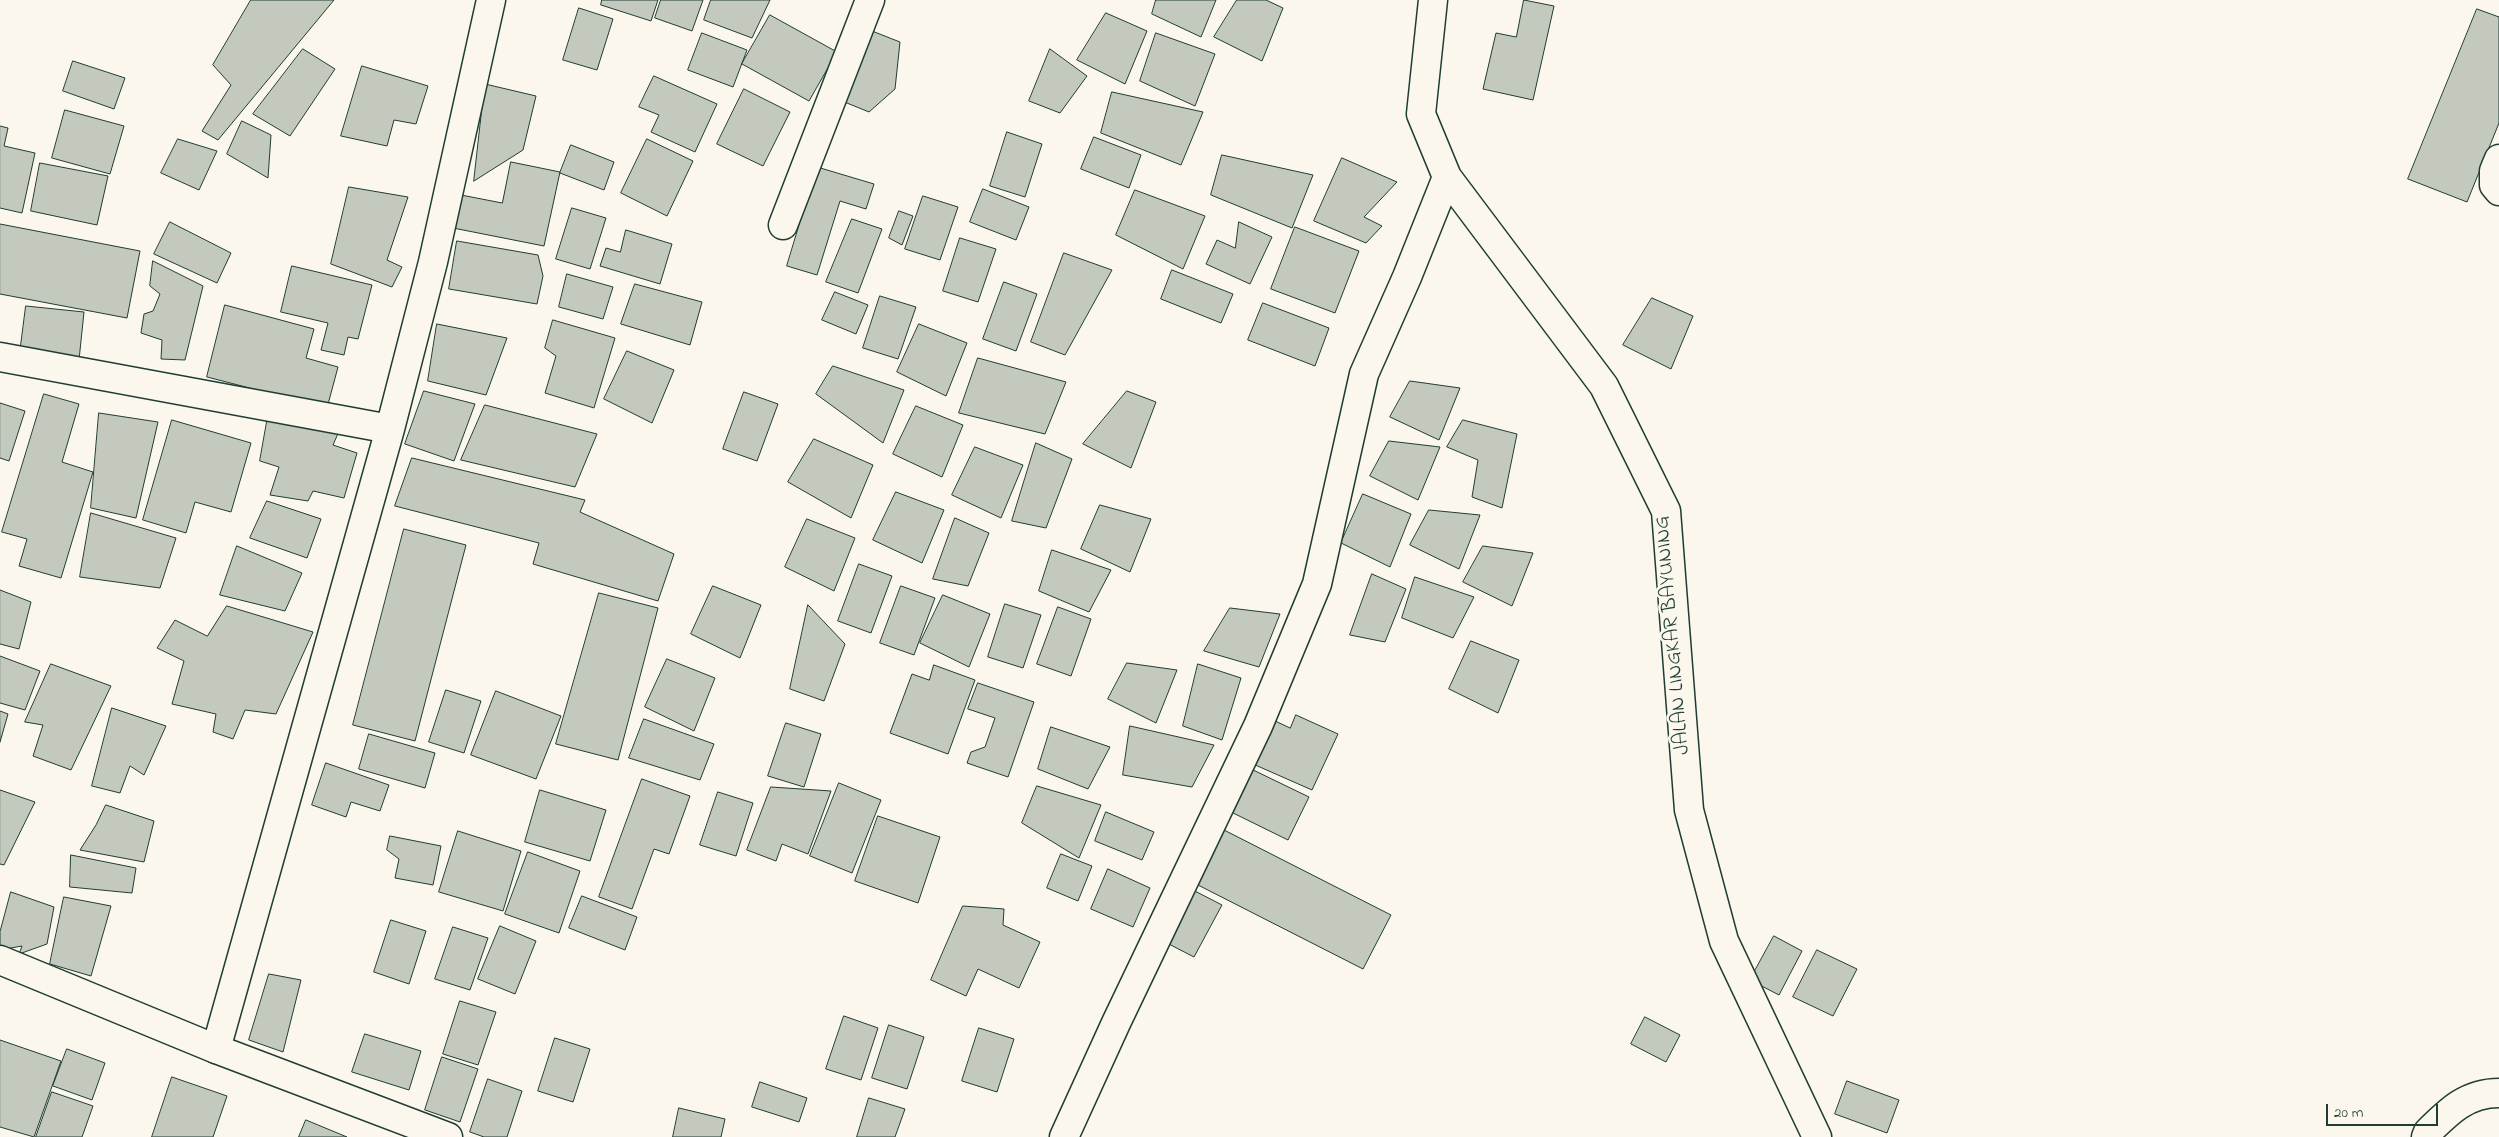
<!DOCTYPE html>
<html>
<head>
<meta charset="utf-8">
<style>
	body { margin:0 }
	#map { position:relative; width:2499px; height:1137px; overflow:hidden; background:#fbf7ec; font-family:"Indie Flower",sans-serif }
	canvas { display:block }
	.scale { position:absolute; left:2326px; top:1104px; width:112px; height:22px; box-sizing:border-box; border:2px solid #1f3d34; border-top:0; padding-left:6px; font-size:15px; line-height:18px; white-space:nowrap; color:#1f3d34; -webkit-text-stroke:4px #fbf7ec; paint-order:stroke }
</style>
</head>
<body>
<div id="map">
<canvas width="2499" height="1137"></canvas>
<div class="scale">20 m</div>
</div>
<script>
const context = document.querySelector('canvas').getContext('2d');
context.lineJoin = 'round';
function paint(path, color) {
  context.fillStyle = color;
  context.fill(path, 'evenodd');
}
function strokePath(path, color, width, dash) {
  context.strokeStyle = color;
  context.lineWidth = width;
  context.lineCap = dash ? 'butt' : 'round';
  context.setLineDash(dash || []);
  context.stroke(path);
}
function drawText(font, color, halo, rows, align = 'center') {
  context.font = font + ' "Indie Flower",sans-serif';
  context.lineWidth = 5;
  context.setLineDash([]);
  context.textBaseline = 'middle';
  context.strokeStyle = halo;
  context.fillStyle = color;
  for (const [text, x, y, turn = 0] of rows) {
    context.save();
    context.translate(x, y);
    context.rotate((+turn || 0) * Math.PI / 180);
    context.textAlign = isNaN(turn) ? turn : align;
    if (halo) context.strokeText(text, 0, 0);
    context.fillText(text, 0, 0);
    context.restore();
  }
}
const building = new Path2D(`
	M251,0H334L218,140L202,131L231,85L213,65Z
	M602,0H658L651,21L601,5Z
	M661,0H703L692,31L655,18Z
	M711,0H770L752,38L704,20Z
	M1156,0H1216L1201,37L1152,14Z
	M1237,0H1266L1283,8L1262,61L1214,37Z
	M1524,0L1554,6L1533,100L1483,89L1496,33L1516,37Z
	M579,8L613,19L597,70L563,60Z
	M2477,9L2499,17V123L2467,202L2408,179Z
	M1106,13L1147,31L1125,84L1077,60Z
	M770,15L837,52L809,101L742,64Z
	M872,31L900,42L895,89L869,112L842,101Z
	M702,33L747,50L733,87L688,70Z
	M1156,33L1215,54L1195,106L1140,81Z
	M303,49L335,69L290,136L253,114Z
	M1050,49L1087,76L1060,113L1029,101Z
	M73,61L125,78L114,109L63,91Z
	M362,66L428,86L416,124L394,120L387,146L341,136Z
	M654,76L717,104L695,152L651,132L659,115L639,107Z
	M485,84L536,96L523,150L474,181Z
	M744,89L790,112L763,166L717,144Z
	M1112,92L1203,112L1181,165L1101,133Z
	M65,110L124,126L110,174L52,158Z
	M242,121L271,135L268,178L227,154Z
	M0,126L8,128L4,146L35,153L22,213L0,208Z
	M1007,132L1042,144L1025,197L990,186Z
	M1094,137L1141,155L1129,188L1081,169Z
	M178,139L217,151L199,190L161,173Z
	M647,139L693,161L667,216L621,193Z
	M571,145L614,162L604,190L560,173Z
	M1222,155L1313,175L1292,228L1211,195Z
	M1342,158L1397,182L1364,217L1382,226L1366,243L1314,221Z
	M511,162L560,172L544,246L448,227L456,194L502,203Z
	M40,163L108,176L97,225L31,211Z
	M817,167L874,184L866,209L840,201L817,275L787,266Z
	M349,187L408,197L387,260L402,267L392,287L331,264Z
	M983,189L1029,207L1016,240L970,222Z
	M1135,190L1205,216L1183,269L1116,235Z
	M923,196L958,207L940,260L905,249Z
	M572,208L606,218L590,269L556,259Z
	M899,211L913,216L902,245L889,238Z
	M852,219L882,229L858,293L826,282Z
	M170,222L231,253L217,283L154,254Z
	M1239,222L1272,237L1250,284L1206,264L1217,240L1235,248Z
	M0,224L140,251L127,318L0,294Z
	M1295,227L1359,251L1335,313L1271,289Z
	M626,230L672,244L660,284L600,266L606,248L620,252Z
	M960,238L996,249L978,302L943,291Z
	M457,241L538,255L543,276L537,304L449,289Z
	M1064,253L1112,270L1065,355L1031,342Z
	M153,261L203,286L185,360L161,359L162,340L141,333L144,314L153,311L160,294L150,286Z
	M292,266L372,285L358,339L348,337L344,355L321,350L328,323L281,312Z
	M1172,270L1233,294L1221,323L1161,299Z
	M567,274L613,287L603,319L559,307Z
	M1004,282L1037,294L1016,351L983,339Z
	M635,284L702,302L690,345L621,324Z
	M835,292L868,305L856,334L822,320Z
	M880,296L916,307L898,359L863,348Z
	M1652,298L1693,316L1671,369L1623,345Z
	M1263,303L1329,328L1315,366L1248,340Z
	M225,305L314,329L306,358L338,367L327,408L207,377Z
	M26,306L84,312L79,360L20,353Z
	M553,320L615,338L594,408L545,393L556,356L545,348Z
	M437,324L507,338L486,395L428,381Z
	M919,324L967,343L946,396L897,372Z
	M627,351L674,370L652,423L604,399Z
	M978,358L1066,382L1045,434L959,413Z
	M833,366L904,390L883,443L816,394Z
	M1410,381L1460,388L1439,440L1390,417Z
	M424,391L475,404L454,461L405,444Z
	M1127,391L1156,402L1131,468L1083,444Z
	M744,392L778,404L757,461L723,449Z
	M44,394L79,404L62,462L93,472L61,578L19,566L27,539L2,532Z
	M0,403L25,411L9,461L0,458Z
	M485,405L597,434L575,487L461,460Z
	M916,406L963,425L942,477L893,454Z
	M99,413L158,422L136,518L91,508Z
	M268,416L340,429L333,445L357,453L344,498L313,491L308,501L270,495L279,467L260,461Z
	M172,420L251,443L231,512L195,502L186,533L143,520Z
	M1463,420L1517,434L1502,508L1472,497L1478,460L1447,447Z
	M814,439L873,465L851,518L788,482Z
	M1389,441L1440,447L1418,500L1370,476Z
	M1036,443L1072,459L1046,528L1012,521Z
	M975,447L1023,465L1001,518L952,495Z
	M412,458L585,500L580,512L674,554L658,601L533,564L539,543L395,506Z
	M896,492L944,510L922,563L873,540Z
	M1363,494L1411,514L1390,567L1341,543Z
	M267,501L321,519L307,558L250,538Z
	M1100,505L1151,519L1130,572L1081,549Z
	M1429,510L1480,515L1459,569L1410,545Z
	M91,513L176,538L160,588L80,577Z
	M955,518L989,533L968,586L933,579Z
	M807,519L855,538L834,591L785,567Z
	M404,529L466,545L415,741L353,725Z
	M237,546L302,573L285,611L220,595Z
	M1483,546L1533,553L1512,606L1463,582Z
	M1052,550L1111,570L1089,612L1039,591Z
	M859,564L892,576L871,633L838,621Z
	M1372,574L1406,589L1385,642L1350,635Z
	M1415,577L1474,597L1453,638L1402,618Z
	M713,586L761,605L740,658L691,634Z
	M901,586L935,598L914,655L880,643Z
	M0,590L31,602L19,649L0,644Z
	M599,593L658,608L618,760L556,744Z
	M943,595L990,614L969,667L920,643Z
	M1005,604L1041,615L1023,668L988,657Z
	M808,605L845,644L824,701L790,689Z
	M227,606L313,632L276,714L245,710L233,739L213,732L216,714L172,704L184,661L157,648L175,620L207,636Z
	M1058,607L1091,619L1071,676L1037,664Z
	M1230,608L1280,614L1259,667L1204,651Z
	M1471,641L1519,660L1498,713L1449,689Z
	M0,656L40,671L25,710L0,703Z
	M667,659L715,678L694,731L645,707Z
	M1127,663L1177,670L1156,723L1108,699Z
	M51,664L111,686L71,770L33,756L43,725L25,722Z
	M1198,664L1241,678L1222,740L1183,726Z
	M934,665L975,680L948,754L890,733L912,674L929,680Z
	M978,683L1034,702L1008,777L967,763L971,752L985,747L995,718L968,709Z
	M446,690L481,701L464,753L429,742Z
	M496,691L561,716L536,779L471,755Z
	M112,708L166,726L144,775L130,766L120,793L92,786Z
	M0,711L8,714L0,742Z
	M1296,715L1338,734L1312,790L1253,764L1273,720L1290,728Z
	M644,719L714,744L700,780L629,758Z
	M786,723L821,734L804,787L768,776Z
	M1130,726L1214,745L1192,787L1123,775Z
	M1051,727L1110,747L1088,789L1038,769Z
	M369,734L435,753L425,788L359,769Z
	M326,763L389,785L380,811L351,802L346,817L312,805Z
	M1249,768L1309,797L1288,840L1229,811Z
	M642,779L690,796L669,854L654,849L632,909L599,897Z
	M839,783L881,800L852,873L810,856Z
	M1037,786L1101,805L1079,858L1022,823Z
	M771,787L831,791L808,854L782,844L776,861L747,850Z
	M0,790L35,802L4,865L0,864Z
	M540,790L606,810L590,861L525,842Z
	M718,792L753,803L736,856L700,845Z
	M106,805L154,821L144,862L80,850L96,825Z
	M1106,812L1154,832L1142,860L1095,841Z
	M878,816L940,837L918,903L855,881Z
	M1224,830L1391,915L1363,969L1196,884Z
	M458,831L521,851L503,911L439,892Z
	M390,836L441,846L433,885L395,878L399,859L387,850Z
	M528,852L580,871L559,933L505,914Z
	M1061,854L1092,866L1078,901L1047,888Z
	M71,855L136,868L132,893L70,887Z
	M1108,869L1150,888L1133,927L1091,909Z
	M1189,888L1222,905L1194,957L1161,940Z
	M11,892L54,907L47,944L19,954L22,946L0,950V932Z
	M582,896L637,917L625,950L569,928Z
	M64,897L111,906L91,976L50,964Z
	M963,906L1004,909L1003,925L1040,942L1019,988L978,969L966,996L931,980Z
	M391,920L426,931L409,984L374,972Z
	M500,926L536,941L515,994L478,979Z
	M453,927L488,938L470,990L435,979Z
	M1774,936L1802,951L1779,995L1750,980Z
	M1817,950L1857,969L1833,1016L1793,997Z
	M269,974L301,980L283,1052L249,1040Z
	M460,1001L496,1012L478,1065L443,1054Z
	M844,1016L878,1028L861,1080L826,1069Z
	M1645,1017L1680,1035L1666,1062L1631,1044Z
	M889,1025L924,1037L907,1089L872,1078Z
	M979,1028L1014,1039L997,1092L962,1081Z
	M365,1034L421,1051L409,1090L352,1072Z
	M555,1038L590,1049L573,1102L538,1091Z
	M0,1040L61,1061L34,1137L0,1127Z
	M67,1049L105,1063L92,1100L53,1086Z
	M442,1057L478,1069L460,1122L425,1110Z
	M172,1077L227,1096L213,1137H152Z
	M488,1079L522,1091L507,1137H484L470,1132Z
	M1847,1081L1899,1100L1887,1133L1835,1114Z
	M760,1082L807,1098L799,1122L752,1107Z
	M52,1092L93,1106L82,1137H36Z
	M869,1098L905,1109L895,1137H857Z
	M679,1108L725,1119L721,1137H673Z
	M306,1120L347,1137H299Z`);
const minor = new Path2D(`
	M1433,0L1421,114L1447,177L1604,386L1666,511L1689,810L1724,941L1817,1137
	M2499,159L2494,171V185L2499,191
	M783,225L870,0
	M0,357L390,429
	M216,1049L390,429L433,262L491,0
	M1064,1137L1116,1023L1258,726L1317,584L1364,374L1407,277L1447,177
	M2426,1137L2428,1132C2449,1111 2467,1093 2499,1093`);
const trunk = new Path2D(`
	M0,960L216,1049L448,1137`);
const streetNames = [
	["JALAN LINGKAR BAYUNING",1674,635,-95]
];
paint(building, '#c4c9be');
strokePath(building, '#1f3d34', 1);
strokePath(minor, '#1f3d34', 31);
strokePath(trunk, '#1f3d34', 31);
strokePath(minor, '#fbf7ec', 28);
strokePath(trunk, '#fbf7ec', 28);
drawText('21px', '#1f3d34', '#fbf7ec', streetNames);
</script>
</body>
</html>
